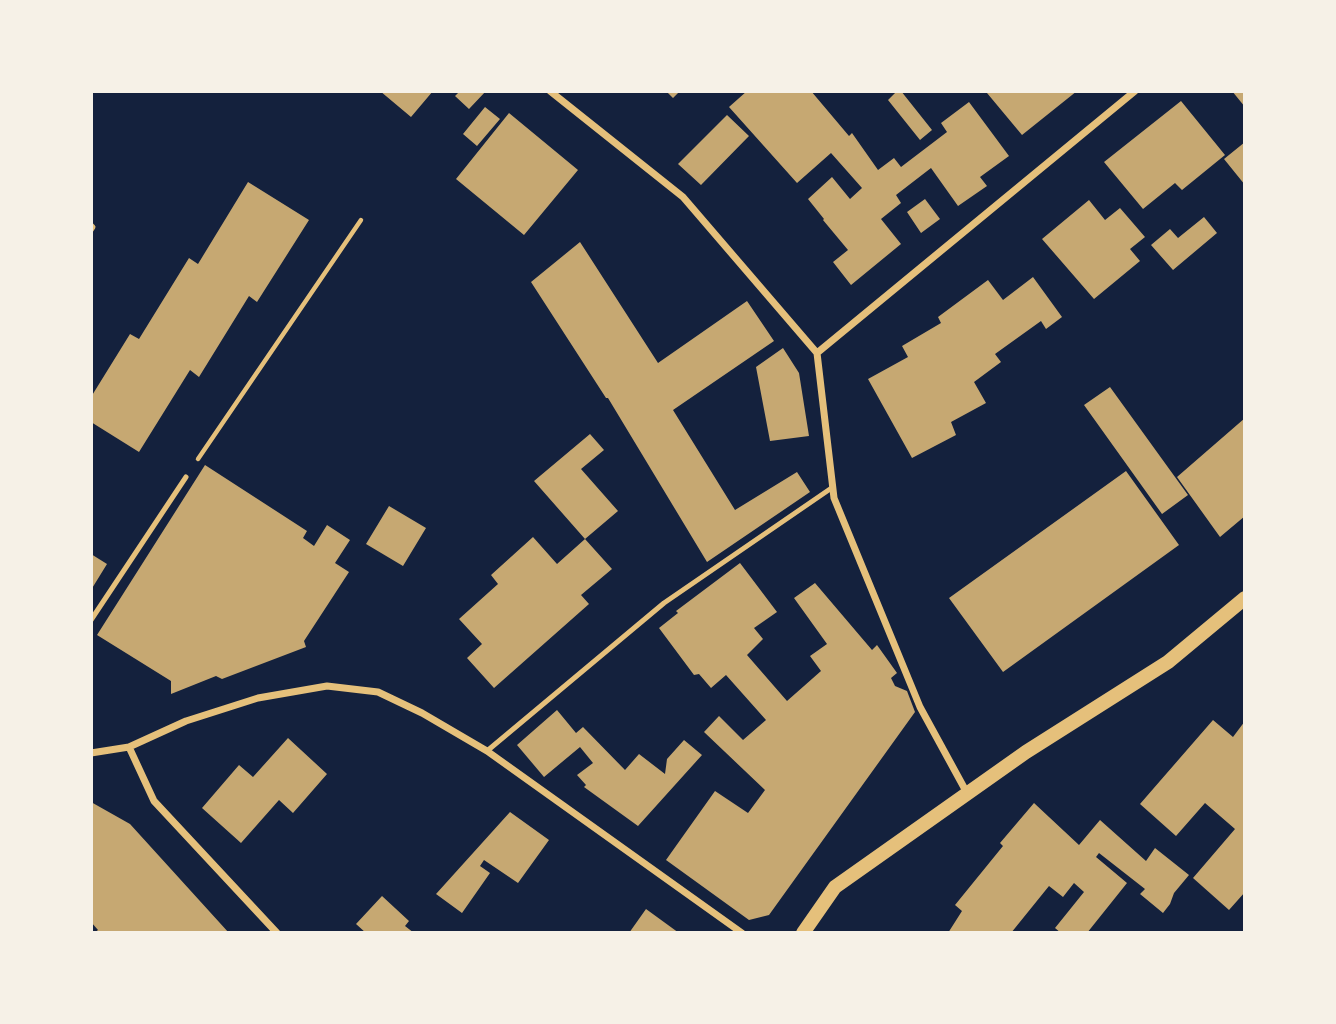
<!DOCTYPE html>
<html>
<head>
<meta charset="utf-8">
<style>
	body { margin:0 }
	#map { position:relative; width:1336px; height:1024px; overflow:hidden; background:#14213d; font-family:"Nunito Sans",sans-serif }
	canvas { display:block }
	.frame { position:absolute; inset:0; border:93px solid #f6f1e7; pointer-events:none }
</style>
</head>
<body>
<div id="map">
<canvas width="1336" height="1024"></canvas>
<div class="frame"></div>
</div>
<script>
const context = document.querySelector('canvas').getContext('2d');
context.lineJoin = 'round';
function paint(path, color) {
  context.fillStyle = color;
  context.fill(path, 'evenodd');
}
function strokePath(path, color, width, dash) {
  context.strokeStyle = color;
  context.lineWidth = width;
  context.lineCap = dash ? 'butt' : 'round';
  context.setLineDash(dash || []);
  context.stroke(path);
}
const building = new Path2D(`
	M380,91H433L411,117Z
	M460,91H486L469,109L455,96Z
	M666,91H680L673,98Z
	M747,91H811L849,136L852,133L878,170L894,158L901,167L947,132L941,123L969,102L1009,156L980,177L987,186L958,206L931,168L896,195L901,203L881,219L901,244L851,285L833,262L848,250L823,220L824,219L808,199L832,177L850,199L862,188L831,153L797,183L729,107Z
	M897,91H901L932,130L920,140L888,100Z
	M989,91H1077L1022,135L987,93Z
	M1232,91H1245V107Z
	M1181,101L1225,155L1182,190L1175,183L1143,209L1104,162Z
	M485,107L500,119L477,146L463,134Z
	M509,113L578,170L524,235L456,179Z
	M727,115L749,136L701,185L678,164Z
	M1245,142V185L1224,159Z
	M248,182L309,220L257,302L249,296L199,377L190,370L139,452L91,422V397L130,334L139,339L189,258L198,264Z
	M925,199L940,219L921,233L907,212Z
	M1089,200L1105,220L1120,208L1145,237L1130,249L1140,261L1094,299L1042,239Z
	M1204,217L1217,233L1173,270L1151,245L1170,229L1178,238Z
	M580,242L658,363L747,301L774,341L673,410L735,510L797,472L810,492L707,562L608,398H606L531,282Z
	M1033,277L1062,317L1046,329L1041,321L995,354L1001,362L974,382L986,403L951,422L956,435L912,458L868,379L908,357L902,346L941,323L938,317L988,280L1003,300Z
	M783,348L799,373L809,436L770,441L756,367Z
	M1110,387L1188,495L1162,514L1084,405Z
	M1245,418V516L1220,537L1177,477Z
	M590,434L604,450L581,469L618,511L585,539L612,569L581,595L589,604L494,688L467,658L482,644L459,619L498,584L491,575L533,537L557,564L585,539L534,481Z
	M205,465L307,531L303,538L314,546L327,525L350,540L335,563L349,572L304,641L306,647L222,679L216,676L171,694V681L97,635Z
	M1126,471L1179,545L1003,672L949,598Z
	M389,506L426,528L403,566L366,544Z
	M91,554L107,564L91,590Z
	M740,563L777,612L754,628L763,639L747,655L787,701L821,671L810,656L827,644L794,598L815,583L872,650L877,645L897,673L891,678L895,686L907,691L915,712L769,915L749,920L666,860L715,791L748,813L765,790L704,732L719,716L743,740L766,720L726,675L711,688L699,674L694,675L659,628L678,613L676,611Z
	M557,710L576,733L583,727L625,770L639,754L665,774L667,759L684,740L702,755L638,826L584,787L586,785L577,775L593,763L580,747L544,777L517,745Z
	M1213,720L1233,737L1245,721V892L1229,910L1193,878L1235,829L1205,803L1176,836L1140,804Z
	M288,738L327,774L293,813L279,800L241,843L202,808L239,765L253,777Z
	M91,802L130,824L229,933H94L98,930L91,922Z
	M1034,803L1079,845L1100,820L1146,861L1155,848L1189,875L1174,893L1170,904L1163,913L1140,894L1145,889L1099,853L1096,857L1127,883L1087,933H1061L1055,928L1084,892L1074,883L1063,897L1049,886L1011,933H948L962,911L955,905L1003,846L1000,843Z
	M510,812L549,840L518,883L484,860L480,866L490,873L462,913L436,894Z
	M382,896L409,921L405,926L414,933H366L356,924Z
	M646,909L679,933H629Z`);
const path = new Path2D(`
	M198,459L361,220`);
const service = new Path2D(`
	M91,225L93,227L91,230
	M91,620L186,477
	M487,751L664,603L833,487`);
const minor = new Path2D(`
	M550,91L683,197L817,353L834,498L920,707L967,793
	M817,353L1135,91
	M129,747L154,801L277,933
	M91,753L129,747L186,721L258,698L327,686L378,692L422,713L487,751L742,933`);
const secondary = new Path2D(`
	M803,933L835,887L1026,752L1168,662L1245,598`);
paint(building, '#c6a872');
strokePath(path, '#e5c07b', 4.5);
strokePath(service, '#e5c07b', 5);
strokePath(minor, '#e5c07b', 7);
strokePath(secondary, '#e5c07b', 14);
</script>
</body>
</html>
